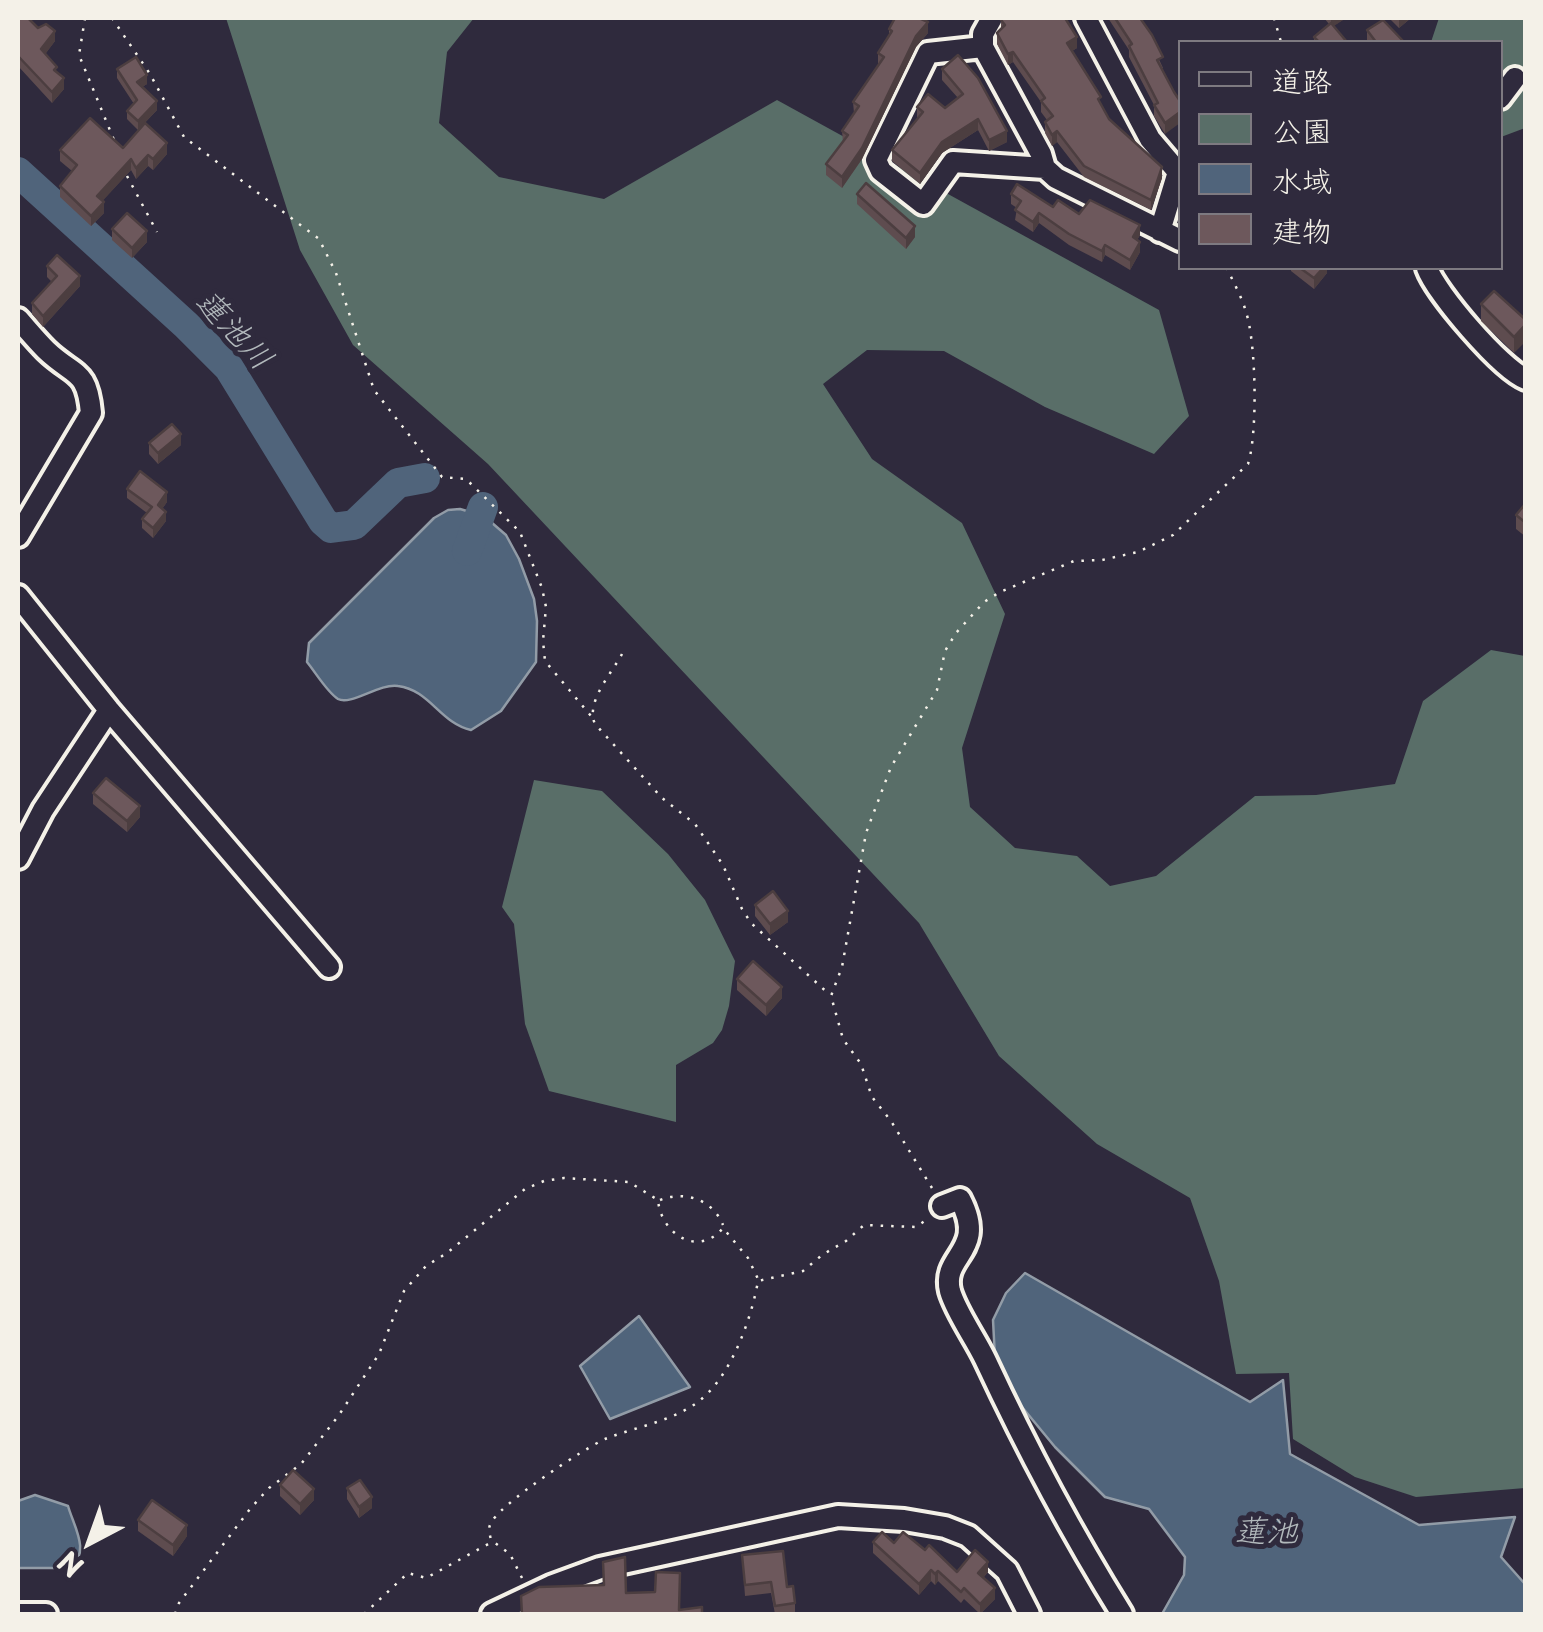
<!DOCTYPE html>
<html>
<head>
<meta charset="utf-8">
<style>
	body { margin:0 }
	#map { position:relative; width:1543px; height:1632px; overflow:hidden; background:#2f2a3d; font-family:"Playpen Sans","Klee One",sans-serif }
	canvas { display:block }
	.frame { position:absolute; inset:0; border:20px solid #f4f1e8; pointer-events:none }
	.legend { position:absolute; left:1178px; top:40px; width:325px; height:230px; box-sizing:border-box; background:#2f2a3d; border:2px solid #7e7a81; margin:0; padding:12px 18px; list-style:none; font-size:30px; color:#f4f1e8 }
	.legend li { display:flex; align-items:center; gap:20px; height:50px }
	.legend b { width:50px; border:2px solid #7e7a81 }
	.north { position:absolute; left:40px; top:1492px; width:100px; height:100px; -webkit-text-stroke:8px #2f2a3d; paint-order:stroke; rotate:221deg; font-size:28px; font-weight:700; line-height:40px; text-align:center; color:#f4f1e8 }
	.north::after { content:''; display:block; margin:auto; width:35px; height:45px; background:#f4f1e8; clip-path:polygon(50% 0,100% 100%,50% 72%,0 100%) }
</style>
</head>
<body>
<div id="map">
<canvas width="1543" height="1632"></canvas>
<div class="frame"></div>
<ul class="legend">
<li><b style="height:12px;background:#2f2a3d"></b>道路</li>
<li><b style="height:28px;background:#596e68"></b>公園</li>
<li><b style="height:28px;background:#50647b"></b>水域</li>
<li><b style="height:28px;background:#6d585c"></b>建物</li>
</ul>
<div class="north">N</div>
</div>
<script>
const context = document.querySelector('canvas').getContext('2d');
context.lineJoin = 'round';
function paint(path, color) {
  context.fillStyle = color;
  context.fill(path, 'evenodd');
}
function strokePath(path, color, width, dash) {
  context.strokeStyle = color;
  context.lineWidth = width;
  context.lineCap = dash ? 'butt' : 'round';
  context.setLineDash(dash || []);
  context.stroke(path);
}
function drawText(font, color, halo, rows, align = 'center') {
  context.font = font + ' "Playpen Sans","Klee One",sans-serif';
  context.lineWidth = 10;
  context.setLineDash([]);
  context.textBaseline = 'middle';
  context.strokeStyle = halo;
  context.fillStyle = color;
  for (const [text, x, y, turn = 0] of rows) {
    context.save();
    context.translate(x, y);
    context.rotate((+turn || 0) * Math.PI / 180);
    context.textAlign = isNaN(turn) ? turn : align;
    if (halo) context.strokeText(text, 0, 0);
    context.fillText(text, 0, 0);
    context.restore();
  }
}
const green = new Path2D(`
	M226,18H474L447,52L439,123L499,177L604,199L777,100L1159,310L1189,416L1154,454L1045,407L944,351L867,350L823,384L872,459L962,523L1005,614L962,748L970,807L1015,848L1077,856L1110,886L1156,876L1255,796L1316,795L1395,784L1423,701L1491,650L1525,656V1488L1416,1497L1355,1477L1293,1439L1289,1373L1236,1374L1219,1281L1190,1198L1097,1144L999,1056L919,923L488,464L353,345L300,250Z
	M1439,18H1525V128L1501,137L1500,42H1431Z
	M534,780L602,791L668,854L705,900L735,961L729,1006L722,1030L713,1043L676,1065V1122L549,1091L525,1024L514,924L502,907Z`);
const water = new Path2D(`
	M460,509L484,516L506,535L519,559L534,599L537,621L536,662L501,711L471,730C440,723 430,690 398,686C379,683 351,706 338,699C327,692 316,673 307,662L309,643L434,518L448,510Z
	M1025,1273L1250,1402L1283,1380L1290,1454L1419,1525L1515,1517L1501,1557L1525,1584V1614H1162L1184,1575L1185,1557L1149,1509L1105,1497L1055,1447L1008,1390L995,1358L993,1320L1006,1293Z
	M639,1316L690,1387L610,1419L580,1366Z
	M35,1495L68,1506C74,1527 91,1552 70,1568H18V1501Z`);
const river = new Path2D(`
	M18,172L186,325L229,368L323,521L331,528L354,525L398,483L425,478
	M467,551L483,507`);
const path = new Path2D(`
	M85,18L79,55L114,140
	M112,18L150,74L184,137L319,239L336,273L374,390L442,477L466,479L520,532L542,588L546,607L543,641L545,661L591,716
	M1274,18L1281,42
	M127,176L157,232
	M622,654C612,673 585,702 595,724L662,798L695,824L723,865L742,909L751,923L830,995
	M932,1188L891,1121L872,1097L861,1064L843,1039L831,996L842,967L866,833L891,767L937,690L945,651L956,633L984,602L1000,592L1074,561L1102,560L1138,552L1173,535L1248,464C1258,433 1256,342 1246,312C1242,297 1233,282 1227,268
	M660,1200C685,1190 713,1200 723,1225
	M522,1578L510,1554L491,1540C490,1535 488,1530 490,1525C496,1506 585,1448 605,1439C640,1425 683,1420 709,1392C734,1366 752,1316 758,1281L803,1271L822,1255L846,1241L864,1225L916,1227L929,1218
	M175,1614L179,1603L250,1509L269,1488L301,1464L339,1415L379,1354L404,1291L426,1266L447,1253L525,1189L544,1181L564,1178L629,1182L658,1200C661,1234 698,1258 723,1228L748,1258L758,1279
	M364,1614L408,1573L426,1578L492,1542`);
const street = new Path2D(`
	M992,18L983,34V47L1041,154L1045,168L1056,178L1180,240
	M1086,18L1150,139L1178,172L1160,231
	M983,47L928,53L876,160L881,171L923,204L953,162L1045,168
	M1500,98L1515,78
	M1427,268C1436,293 1501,369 1526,379
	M18,319C27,329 36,340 46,350C74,377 87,368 91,413L18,536
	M18,596L109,710L329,967
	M18,858L43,810L109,710
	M942,1206L960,1199C988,1252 941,1254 950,1291C956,1312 975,1338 985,1359C1026,1447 1071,1532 1122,1614
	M18,1614H46
	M492,1614L551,1586L600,1568L838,1516L904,1520L945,1527L968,1536L1007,1571L1029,1614`);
const wall = new Path2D(`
	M18,18L38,28L55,41L45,54L57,73L64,89L52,103L18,66Z
	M1108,18H1140L1163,68H1161L1174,92L1165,134L1154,116V105L1129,57V50Z
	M1324,18H1346L1333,26L1347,42H1314V37L1329,24Z
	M1389,18H1411L1399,28Z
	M1001,20L1077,48L1072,51L1109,119L1162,178L1151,210L1084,177L1057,142L1052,146L1045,133V122L1047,120L1041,112V102L1013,62L1008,65L997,44V33L1001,29Z
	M889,29L928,33L916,47L862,159L842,188L826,175V164L843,143L842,131L854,113L853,102L879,65L878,64V53L889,36Z
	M1367,30L1404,42H1369L1367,40Z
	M117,69L147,84L142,87L157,110L138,130L127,119V111L134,104L117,78Z
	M942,69L1007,142L989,151L978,130L942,153L920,184L892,161V150L917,119V107L945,108L958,98L942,80Z
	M123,148L167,154L153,170L148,166L136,179L131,170L102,201L104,213L91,226L60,197V186L72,171L60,161V150Z
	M857,194L915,237L906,249L857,204Z
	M1011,194L1140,235L1137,240L1140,252L1130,270L1105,255L1102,262L1069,245L1039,223L1033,232L1015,220L1017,208L1011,204Z
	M112,229L147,242L132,258L112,240Z
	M47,266L80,286L43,327L32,314V303L52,282L47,277Z
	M1291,268H1327V273L1314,289L1291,271Z
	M1481,304L1526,320L1514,353L1481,321Z
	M149,443L181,445L158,464L149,454Z
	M127,489L167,502L162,509L166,521L153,538L142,528V519L147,513L127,498Z
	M1526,503V537L1516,529V515Z
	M93,793L140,817L127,832L93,804Z
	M755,905L788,922L770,935L755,916Z
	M737,979L782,998L766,1016L737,990Z
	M280,1485L314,1500L300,1515L280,1496Z
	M347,1488L372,1508L359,1518L347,1499Z
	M138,1520L187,1536L173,1556L138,1531Z
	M873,1542L894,1543L925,1550L957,1572H988L983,1578L995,1599L980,1614L964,1599L961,1603L938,1581L935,1585L931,1581L919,1595L873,1553Z
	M742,1555L787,1587L795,1603V1614H775L771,1593L745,1596Z`);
const shadedWall = new Path2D(`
	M1331,18H1346L1331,28Z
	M1399,18H1411L1399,28Z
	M928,22V33L916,47L862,159L842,188V177L916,36Z
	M55,31V41L41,60V49Z
	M1077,37V48L1067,54V43Z
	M1013,52V62L1008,65V54Z
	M147,75V84L137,90V82Z
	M64,78V89L52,103V92Z
	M157,101V110L138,130V121Z
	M1180,112V123L1165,134V123Z
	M978,119V130L942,153L920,184V173L942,142Z
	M1007,131V142L989,151V140Z
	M1057,131V142L1052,146V135Z
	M167,143V154L153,170V159Z
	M148,155V166L136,179V168Z
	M131,159V170L97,207V196Z
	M1162,167V178L1151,210V200Z
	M104,202V213L91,226V216Z
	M1039,213V223L1033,232V222Z
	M1140,225V235L1133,248V237Z
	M915,226V237L906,249V238Z
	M147,231V242L132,258V248Z
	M1140,242V252L1130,270V260Z
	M1105,245V255L1102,262V251Z
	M1323,268H1327V273L1314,289V278Z
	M80,276V286L43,327V316Z
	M1526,324V341L1514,353V337Z
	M181,434V445L158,464V453Z
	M167,492V502L158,515V505Z
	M166,512V521L153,538V528Z
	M140,806V817L127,832V821Z
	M788,911V922L770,935V924Z
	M782,987V998L766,1016V1005Z
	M314,1489V1500L300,1515V1504Z
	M372,1497V1508L359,1518V1507Z
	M187,1525V1536L173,1556V1545Z
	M988,1562V1572L978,1584V1573Z
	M931,1570V1581L919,1595V1584Z
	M938,1571V1581L935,1585V1574Z
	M995,1588V1599L980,1614V1604Z`);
const building = new Path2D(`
	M18,18H28L38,28L46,24L55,31L41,49L57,67L54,70L64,78L52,92L18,56Z
	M895,18H919L928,22L916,36L862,148L842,177L826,164L848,135L842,131L859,106L853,102L884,57L878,53L892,31L889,29Z
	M1002,18H1065L1077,37L1067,43L1101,97L1098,99L1109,119L1162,167L1151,200L1084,166L1057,131L1052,135L1045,122L1053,116L1041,101L1045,98L1013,52L1008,54L997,33L1005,25L1001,20Z
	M1115,18H1140L1152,35L1163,57L1157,60L1174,92L1180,101V112L1165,123L1154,105L1158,103L1129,46L1132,44Z
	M1383,20L1404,42H1376L1367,30Z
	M1331,23L1347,42H1319L1314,37Z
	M958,55L978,78L1007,131L989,140L978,119L942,142L920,173L892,150L923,112L917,107L928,94L945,108L963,94L942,69Z
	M136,57L147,75L137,82L157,101L138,121L127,111L137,100L117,69Z
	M90,118L123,148L145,123L167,143L153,159L148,155L136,168L131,159L97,196L104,202L91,216L60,186L77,165L60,150Z
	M866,183L915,226L906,238L857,194Z
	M1017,184L1053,207L1058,200L1079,214L1090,200L1140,225L1133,237L1140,242L1130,260L1105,245L1102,251L1069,234L1039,213L1033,222L1015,210L1021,201L1011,194Z
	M127,213L147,231L132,248L112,229Z
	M57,255L80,276L43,316L32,303L57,276L47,266Z
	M1300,268H1323L1314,278Z
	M1494,291L1526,320V324L1514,337L1481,304Z
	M172,424L181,434L158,453L149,443Z
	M140,471L167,492L158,505L166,512L153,528L142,519L152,507L127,489Z
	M1526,503V523L1516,515Z
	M106,778L140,806L127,821L93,793Z
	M773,891L788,911L770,924L755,905Z
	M753,961L782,987L766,1005L737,979Z
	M293,1470L314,1489L300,1504L280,1485Z
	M360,1480L372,1497L359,1507L347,1488Z
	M152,1500L187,1525L173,1545L138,1520Z
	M882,1532L894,1543L903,1532L925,1550L929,1545L957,1572L975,1550L988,1562L978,1573L995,1588L980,1604L964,1588L961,1592L938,1571L935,1574L931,1570L919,1584L873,1542Z
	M783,1551L787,1587L793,1586L795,1603L775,1606L771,1582L745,1585L742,1555Z
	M625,1557L626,1593L655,1592L656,1572L680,1573L679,1610L702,1607V1614H522L521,1596L539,1587L604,1585L603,1562Z`);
const waterNames = [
	["蓮池川",233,331,47],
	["蓮池",1266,1533]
];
paint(green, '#596e68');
paint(water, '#50647b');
strokePath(water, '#929ca7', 2.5);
strokePath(river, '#50647b', 30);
strokePath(street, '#f4f1e8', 28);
strokePath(path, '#f4f1e8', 2.5, [2.5, 8]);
strokePath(street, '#2f2a3d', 20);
paint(wall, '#5e4c4f');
paint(shadedWall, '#4c3e40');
paint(building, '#6d585c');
strokePath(building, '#4c3e40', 2.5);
drawText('italic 32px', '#b2b9bc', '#2f2a3d', waterNames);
</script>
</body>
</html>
